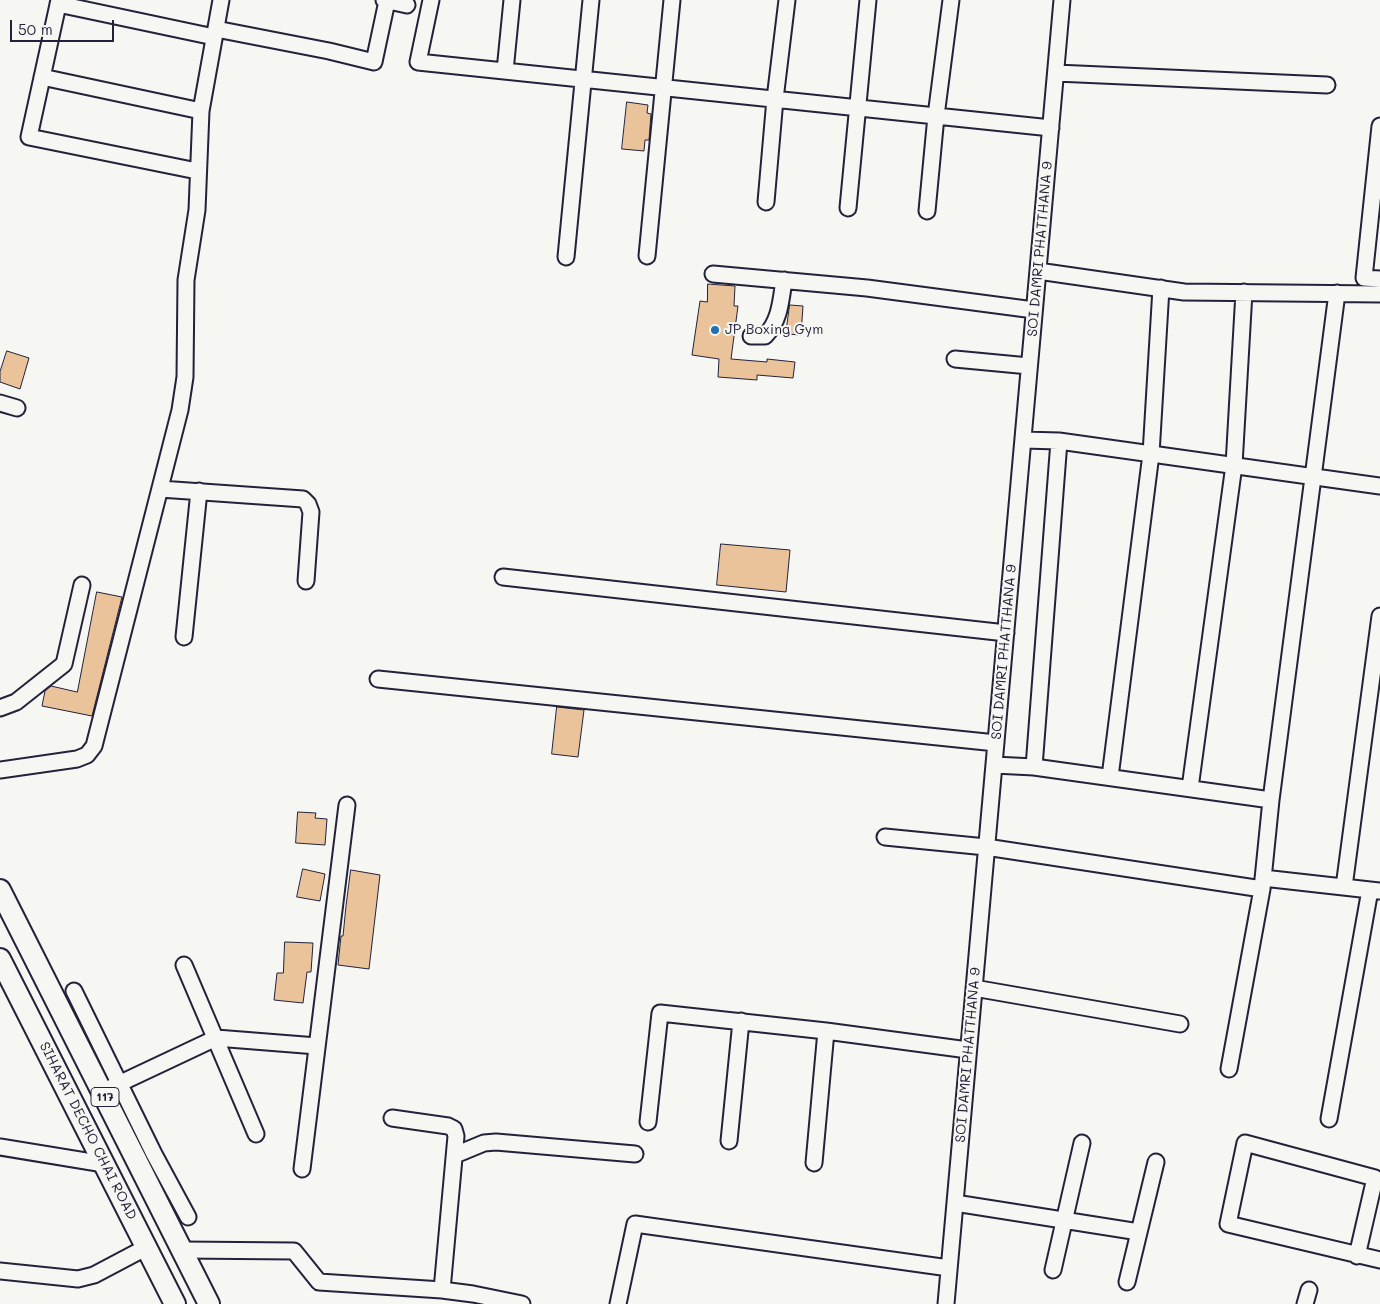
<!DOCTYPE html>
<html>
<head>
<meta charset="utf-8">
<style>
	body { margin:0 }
	#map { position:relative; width:1380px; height:1304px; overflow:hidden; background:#f6f6f2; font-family:Mali,sans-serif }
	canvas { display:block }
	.scale { position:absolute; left:10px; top:20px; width:104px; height:22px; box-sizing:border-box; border:2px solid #22223b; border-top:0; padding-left:6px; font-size:15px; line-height:18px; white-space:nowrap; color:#22223b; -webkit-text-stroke:4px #f6f6f2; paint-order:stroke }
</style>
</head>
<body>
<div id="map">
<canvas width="1380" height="1304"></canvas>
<div class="scale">50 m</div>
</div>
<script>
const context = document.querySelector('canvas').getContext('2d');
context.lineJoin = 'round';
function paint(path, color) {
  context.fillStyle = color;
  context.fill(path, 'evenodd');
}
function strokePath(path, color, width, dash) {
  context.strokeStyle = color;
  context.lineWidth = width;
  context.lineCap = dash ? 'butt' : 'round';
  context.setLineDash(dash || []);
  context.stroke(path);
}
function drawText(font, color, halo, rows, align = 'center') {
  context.font = font + ' Mali,sans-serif';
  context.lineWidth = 4;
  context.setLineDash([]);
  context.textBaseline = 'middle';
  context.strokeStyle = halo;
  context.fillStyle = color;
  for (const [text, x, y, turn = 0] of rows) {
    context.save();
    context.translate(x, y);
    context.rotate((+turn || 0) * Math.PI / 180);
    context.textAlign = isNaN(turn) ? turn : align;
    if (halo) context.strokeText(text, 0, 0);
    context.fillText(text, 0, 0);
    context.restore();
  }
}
const building = new Path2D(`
	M627,102L648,105L647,113L651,114L649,140H645L644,151L622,149Z
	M708,284L735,286L734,306H738L731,359L767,362V359L795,362L793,378L757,375V380L718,377L719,359L692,355L700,301L707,302Z
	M790,305L803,306L801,335L786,334Z
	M7,351L29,358L20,389L0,382V372Z
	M721,544L790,550L786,592L717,585Z
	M97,592L122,597L92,716L42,706L45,691L51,686L77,692Z
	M557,707L584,710L578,757L552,754Z
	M298,812L316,813L315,818L327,819L325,845L296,843Z
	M303,869L325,874L320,901L297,897Z
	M351,870L380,875L369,969L338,965L341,936H343L346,906Z
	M285,942L313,943L311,972H307L303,1003L274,1000L277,973H283Z`);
const minor = new Path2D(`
	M59,0L29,137L197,171
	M384,0L407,5
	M431,0L418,62L1051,128
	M58,4L214,37
	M216,29L329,51L374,62L387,1
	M505,71L512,0
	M1056,73L1327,85
	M42,77L201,111
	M1380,126L1364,278L1380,279
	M766,202L775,99L787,0
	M848,208L868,0
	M927,211L936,116L951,0
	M647,256L672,0
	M566,257L591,0
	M1038,271L1184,292L1380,294
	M713,274L867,288L1034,310
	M751,336H765C780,321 781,300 784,280
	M955,359L1029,366
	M0,403L17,408
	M1023,440L1059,441L1380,486
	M160,489L303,499L308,504L311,512L306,581
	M503,577L1006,633
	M184,637L199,491
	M378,679L996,743
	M0,708L16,702L64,664L82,585
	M994,765L1034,767L1271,800
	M1034,767L1059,441
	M0,770L77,759L87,755L94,746L180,410L185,377L186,280L197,210L201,111L221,0
	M1110,777L1151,454L1161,288
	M1190,788L1234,465L1244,292
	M885,837L986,847L1262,889
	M1263,878L1379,891
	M1344,887L1380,616
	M184,965L256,1134
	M974,988L1180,1024
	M74,991L154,1154L188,1217
	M1229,1069L1262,889L1271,800L1337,293
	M110,1088L216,1038L317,1046
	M392,1118L448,1126L454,1129L456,1136L442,1290
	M1329,1119L1370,890
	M648,1122L660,1013L826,1031L968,1050
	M729,1141L741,1021
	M0,1147L104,1164
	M455,1155L484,1143L496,1142L635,1154
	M814,1163L826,1031
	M302,1169L347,805
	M955,1203L1139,1232
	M182,1250L294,1251L319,1282L442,1290L473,1294L522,1304
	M1357,1256L1375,1178L1245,1143L1228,1224L1380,1260
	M1053,1270L1082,1143
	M0,1271L78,1279L94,1275L147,1247
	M1127,1282L1156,1162
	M618,1304L635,1224L949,1268
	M946,1304L1062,0
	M1305,1304L1309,1290`);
const major = new Path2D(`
	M0,890L209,1304
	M0,959L175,1304`);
const markers = [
	[715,330,5,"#1f6fb2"]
];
const shields = [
	[105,1097,28]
];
const shieldNames = [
	["117",105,1097]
];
const streetNames = [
	["SOI DAMRI PHATTHANA 9",1040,249,-85],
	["SOI DAMRI PHATTHANA 9",1004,652,-85],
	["SOI DAMRI PHATTHANA 9",968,1055,-85],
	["SIHARAT DECHO CHAI ROAD",88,1131,63]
];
const poiNames = [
	["JP Boxing Gym",725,330]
];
paint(building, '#eac39a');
strokePath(building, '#22223b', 1);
strokePath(minor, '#22223b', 19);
strokePath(major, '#22223b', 24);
strokePath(minor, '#f6f6f2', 15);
strokePath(major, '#f6f6f2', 20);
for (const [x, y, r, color] of markers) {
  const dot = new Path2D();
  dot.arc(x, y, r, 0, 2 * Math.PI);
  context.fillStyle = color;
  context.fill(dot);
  strokePath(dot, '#f6f6f2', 2);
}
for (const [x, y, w] of shields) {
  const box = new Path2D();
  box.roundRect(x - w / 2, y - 9.5, w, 19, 4);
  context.fillStyle = '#f6f6f2';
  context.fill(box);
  strokePath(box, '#22223b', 1);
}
drawText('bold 12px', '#22223b', null, shieldNames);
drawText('14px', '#22223b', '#f6f6f2', streetNames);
drawText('14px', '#22223b', '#f6f6f2', poiNames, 'left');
</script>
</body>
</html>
